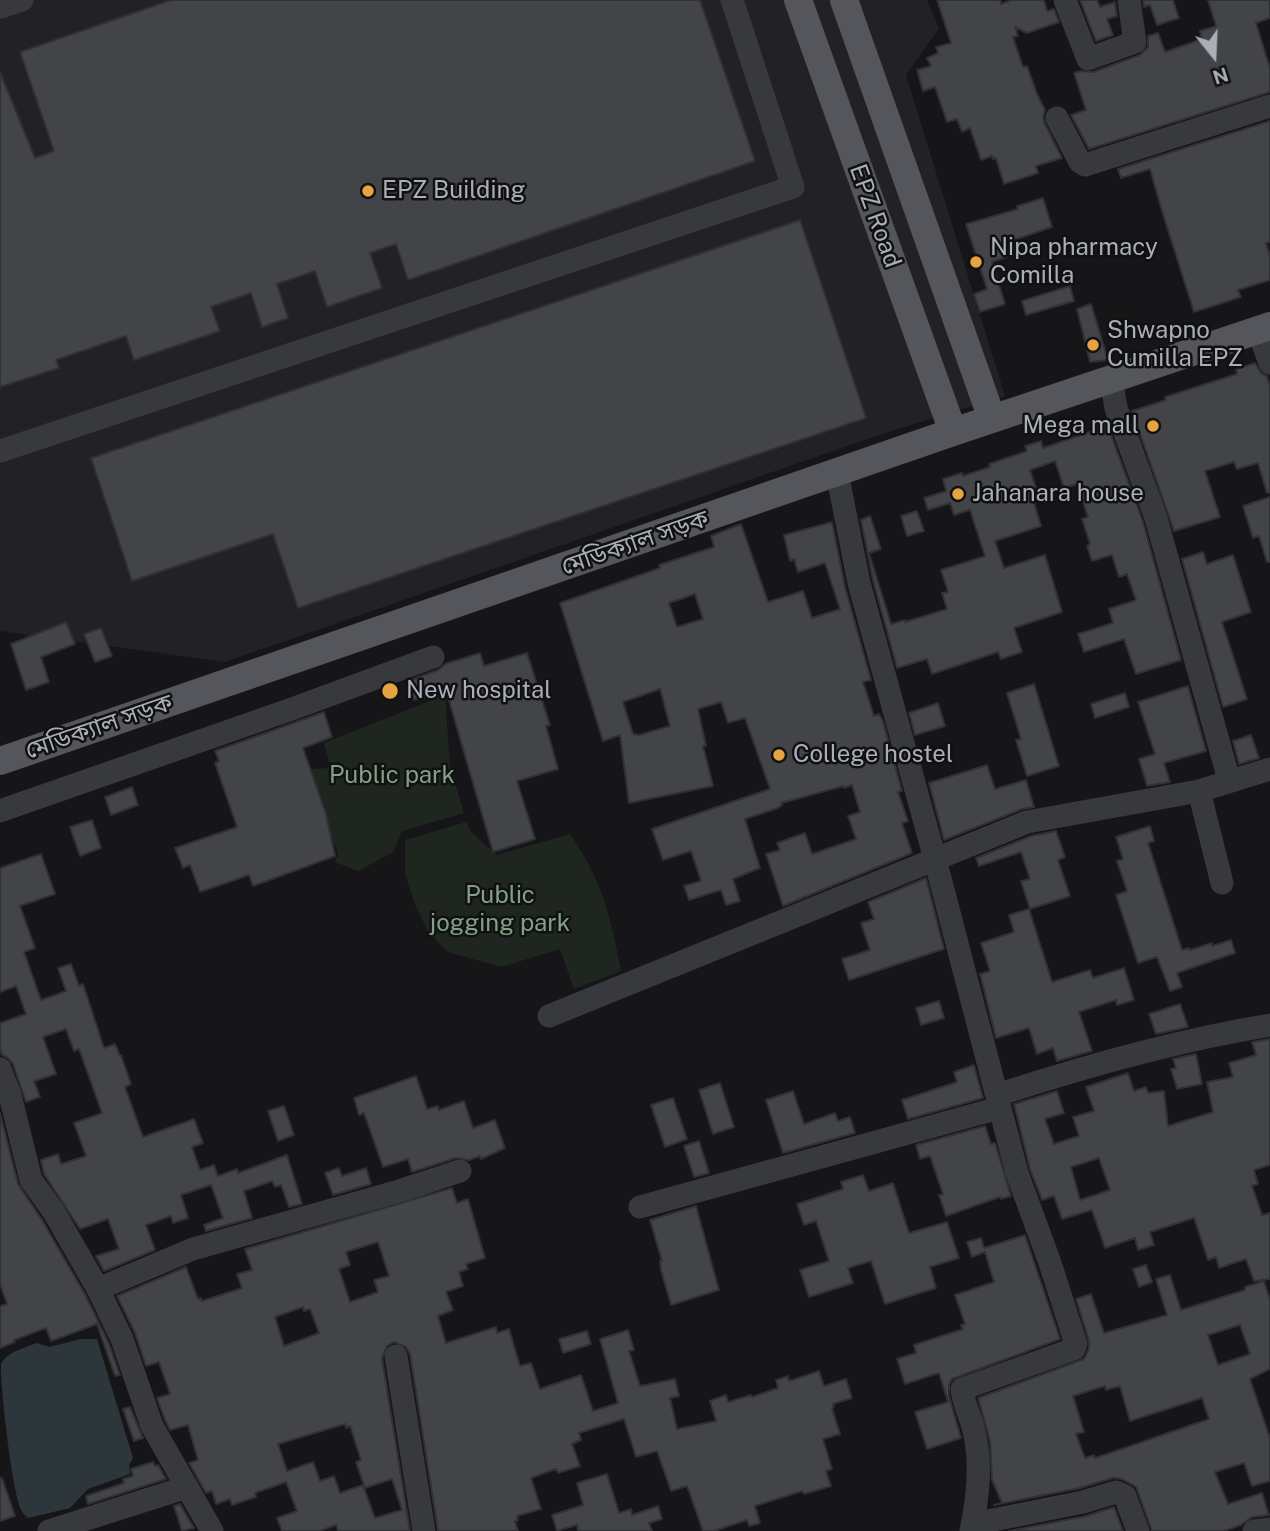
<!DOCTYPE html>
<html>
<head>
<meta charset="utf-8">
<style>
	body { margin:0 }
	#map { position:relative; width:1270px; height:1531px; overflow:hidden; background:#161618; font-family:"Public Sans",sans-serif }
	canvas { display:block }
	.north { position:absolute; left:1179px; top:21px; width:70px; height:70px; -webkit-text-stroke:5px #111113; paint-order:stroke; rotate:162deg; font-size:19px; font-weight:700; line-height:28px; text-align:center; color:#a9aeb7 }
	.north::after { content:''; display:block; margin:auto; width:24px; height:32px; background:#a9aeb7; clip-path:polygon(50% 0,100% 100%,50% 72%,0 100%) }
</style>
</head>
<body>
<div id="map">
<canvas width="1270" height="1531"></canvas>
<div class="north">N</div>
</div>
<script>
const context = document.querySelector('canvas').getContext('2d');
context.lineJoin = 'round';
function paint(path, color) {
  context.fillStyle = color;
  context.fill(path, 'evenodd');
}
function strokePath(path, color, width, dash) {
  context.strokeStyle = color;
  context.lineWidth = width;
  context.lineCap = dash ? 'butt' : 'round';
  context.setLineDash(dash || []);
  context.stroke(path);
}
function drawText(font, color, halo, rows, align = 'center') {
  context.font = font + ' "Public Sans","Noto Sans Bengali",sans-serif';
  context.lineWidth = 5;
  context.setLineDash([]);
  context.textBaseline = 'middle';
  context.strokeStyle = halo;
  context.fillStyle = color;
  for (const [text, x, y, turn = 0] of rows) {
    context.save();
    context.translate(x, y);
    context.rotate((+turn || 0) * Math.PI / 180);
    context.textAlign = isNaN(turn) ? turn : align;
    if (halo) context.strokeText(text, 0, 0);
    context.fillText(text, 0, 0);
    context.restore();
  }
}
const built = new Path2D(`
	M0,0H927L939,29L906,75L1005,396L885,433L225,662L0,631Z`);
const green = new Path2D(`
	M445,695L450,766L464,813L402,831L393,852L358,871L335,862L338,853L317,799L312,769L331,768L324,743Z
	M466,822L471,832L497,855L570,834C602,880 611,917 621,971L574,989L560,949L501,967L448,952L428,932L415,904L405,874V840Z`);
const water = new Path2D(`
	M81,1339H97L133,1458L129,1465L130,1474L88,1489L70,1508L28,1518C25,1515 22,1513 21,1509C12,1492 0,1382 1,1365C4,1353 27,1347 37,1343L49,1347Z`);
const building = new Path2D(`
	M171,0H700L755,161L408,280L396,244L370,253L382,288L327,307L315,271L277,284L288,318L262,327L251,293L211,307L220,331L134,360L126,336L56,360L59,368L0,387V72L35,158L54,151L20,52Z
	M937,0H1000L1001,4L1012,0H1044L1047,11L1054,9L1059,22L1027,33L1015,27L1018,36L1013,37L1023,67L1027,66L1037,94L1045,110L1043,117L1045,124L1062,158L1036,166L1038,173L1004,184L996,158L993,159L992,156L981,160L970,128L962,132L957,119L947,122L935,87L923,91L917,70L931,66L927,58L938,53L936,47L951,43Z
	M1080,0H1097L1100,7L1115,2L1117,16L1107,19L1113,35L1096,41Z
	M1143,0H1173L1179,18L1157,25L1150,5L1144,7Z
	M1208,0H1270V18L1256,23L1270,68V92L1089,149L1071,115L1086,110L1074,73L1081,71L1093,72L1140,55L1148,47V36L1158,33L1165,52L1202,39L1200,31L1216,26Z
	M1270,121V242L1266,243L1270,256V280L1238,290L1241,297L1194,312L1162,211L1150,169L1121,178L1118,169Z
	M1043,198L1052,227L1008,242L1012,255L992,262L1005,304L980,312L974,294L987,289L966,224L1018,209L1017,206Z
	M800,220L866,418L298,608L273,534L132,581L91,458Z
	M1070,286L1074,301L1026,315L1022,301Z
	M1091,304L1108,360L1090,362L1077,309Z
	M1255,363L1261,373L1267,376L1270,387V492L1267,493L1258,463L1237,469L1234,462L1205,471L1220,517L1174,531L1132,411L1166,400L1165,397L1237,374L1236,369Z
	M1106,421L1143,522L1181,660L1136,674L1124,639L1084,652L1078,634L1113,623L1109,609L1136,600L1127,574L1119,577L1112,555L1092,561L1087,546L1090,544L1082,519L1088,517L1077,484L1064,488L1055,461L1030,470L1038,494L1032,496L1041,526L995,541L1004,568L1045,555L1062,612L1014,628L1022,652L1001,659L998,652L932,674L927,659L897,668L873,580L861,520L870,516L881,549L869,553L891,624L905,620V622L947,609L942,593L948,592L941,570L985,556L970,510L954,515L950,503L928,510L924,498L946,491L943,479L962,473L963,476L990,467L989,464L1027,451L1025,446L1041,441L1043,448L1093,431L1091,426Z
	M1270,497V562H1267L1259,536L1253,538L1243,506Z
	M917,511L924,531L907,536L901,516Z
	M832,522L845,587L871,680L863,682L874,716L879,714L883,721L902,791L898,792L908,821L902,823L912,853L783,906L766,854L780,850L777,843L805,833L812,854L856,839L848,816L860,812L852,785L844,788V786L781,803L782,805L778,808L745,819L760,868L733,879L740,901L726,905L721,890L689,900L684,886L701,881L691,851L663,860L652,829L770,789L745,718L728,723L721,702L698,709L706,746H703L713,786L629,803L620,735L603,741L560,603L660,568L659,565L714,547L711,536L741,524L768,602L803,591L812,618L840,609L825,563L798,572L794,559L790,561L784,535ZM695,594L703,619L677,627L669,603ZM660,689L670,726L639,735L633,734L623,702Z
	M1203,552L1207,564L1233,555L1251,612L1222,622L1247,699L1223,707L1182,559Z
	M66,622L75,644L41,657L49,682L26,690L11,644Z
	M101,628L112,656L95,662L84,634Z
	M480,653L484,666L527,653L550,725L546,726L558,769L517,781L535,839L493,852L446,690L414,700L408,681L438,670L445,664Z
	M1034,684L1059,766L1027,776L1016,740L1021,739L1007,693Z
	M1188,686L1206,751L1164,763L1170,782L1147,786L1139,759L1155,754L1138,702Z
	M1125,693L1129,707L1095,718L1091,704Z
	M938,703L945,726L915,735L909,713Z
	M324,712L332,737L303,748L326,814L335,856L253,886L249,875L200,892L190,865L183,868L175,848L237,827L215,763L219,761L215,751Z
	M1251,735L1259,758L1239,764L1233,741Z
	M987,765L995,789L1026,780L1034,807L1022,809L944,840L929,783Z
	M132,787L138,805L111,815L105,797Z
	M92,820L101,848L80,856L70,827Z
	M1150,826L1154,841L1148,843L1182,950L1189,948L1190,950L1212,943V946L1231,940L1235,953L1177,973L1182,987L1170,991L1157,957L1138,963L1116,895L1127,891L1117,861L1123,859L1116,837Z
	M1056,831L1065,857L1058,860L1070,896L1030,909L1021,881L1030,879L1021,852L979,866L976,858L1031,836Z
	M41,854L55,894L20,906L35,948L24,952L41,1000L66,991L58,968L71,964L79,986L83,984L104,1048L115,1044L120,1056L121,1055L131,1084L125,1087L143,1137L194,1119L203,1143L192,1147L200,1170L214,1165L218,1176L237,1169L238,1173L287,1155L302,1204L289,1207L281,1185L275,1187L272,1181L244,1191L252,1218L206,1231L204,1225L223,1218L211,1185L181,1195L188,1218L173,1223L171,1216L146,1225L155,1250L104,1271L96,1256L119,1249L108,1219L80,1229L44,1174L41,1160L58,1154L61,1164L86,1156L74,1123L102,1113L79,1049L74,1051L66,1029L43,1037L56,1074L34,1081L40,1097L26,1102L13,1064L8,1058L2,1055L0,1049V1023L26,1014L16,986L0,992V868Z
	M926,878L944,949L849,980L842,959L870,950L861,923L874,919L868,902Z
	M1029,909L1052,982L1090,970L1093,978L1124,968L1134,1000L1117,1005L1116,1000L1079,1012L1092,1051L1057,1061L1053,1048L1037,1054L1029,1028L996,1038L980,974L990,971L981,943L1014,932L1009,915Z
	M939,1001L944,1018L921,1025L916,1008Z
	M1180,1004L1188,1027L1156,1034L1149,1014Z
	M1270,1039V1165L1254,1170L1258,1184L1252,1186L1262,1215L1270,1213V1279L1254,1281L1246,1259L1219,1268L1216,1257L1208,1260L1194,1218L1150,1232L1154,1245L1138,1250L1135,1238L1105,1248L1092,1210L1062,1219L1054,1196L1042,1200L1030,1169L1014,1104L1057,1091L1064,1113L1045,1119L1054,1144L1079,1136L1073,1117L1094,1111L1086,1087L1128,1073L1134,1091L1146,1087L1148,1093L1164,1091L1168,1126L1213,1112L1207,1082L1233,1077L1229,1063L1256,1055L1252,1042ZM1099,1158L1110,1190L1080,1200L1071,1167Z
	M1196,1054L1202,1084L1177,1089L1171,1069L1176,1068L1173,1059Z
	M974,1065L983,1098L908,1119L902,1100L957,1082L954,1072Z
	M416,1076L427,1109L438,1106L439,1110L464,1101L473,1128L495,1120L505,1148L481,1159L480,1156L469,1160L456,1158L412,1172L408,1159L383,1167L364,1113L359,1115L354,1098Z
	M720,1083L734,1127L713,1134L699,1090Z
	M793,1091L804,1124L835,1113L838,1121L850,1117L855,1133L783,1153L766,1100Z
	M673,1098L687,1139L665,1147L651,1105Z
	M284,1106L294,1135L278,1141L268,1111Z
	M0,1113L18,1184L42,1220L86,1296L109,1344L120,1375L115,1376L97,1324L51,1341L46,1328L14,1340L15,1342L0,1348V1306L7,1304L0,1284Z
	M985,1126L991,1144L995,1143L1011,1196L1001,1199L1000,1197L946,1216L939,1195L943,1194L930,1156L920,1159L916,1145Z
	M699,1141L709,1173L694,1177L684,1146Z
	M339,1168L342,1176L366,1168L371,1184L333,1195L325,1173Z
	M863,1175L869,1191L893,1183L909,1233L947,1222L959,1258L930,1267L936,1288L885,1304L871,1261L848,1268L853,1283L809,1297L800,1270L829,1261L816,1221L804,1225L797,1204L843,1189L841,1182Z
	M452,1188L457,1203L468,1199L485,1258L466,1264L468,1269L459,1272L463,1286L446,1292L453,1310L438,1316L446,1343L496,1327L497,1333L509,1329L520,1366L531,1363L540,1389L581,1375L593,1411L618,1403L600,1339L628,1330L634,1350L629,1351L640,1386L675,1379L679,1396L670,1398L677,1429L716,1421L710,1401L726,1395L728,1402L751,1395L752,1397L778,1388L776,1380L788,1376L789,1381L819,1371L824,1386L846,1379L852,1398L833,1404L834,1407L832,1408L840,1434L823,1439L832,1469L826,1471L831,1486L804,1494L802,1491L755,1506L760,1523L749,1526L747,1520L714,1531H703L687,1486L671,1491L657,1451L636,1457L624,1419L579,1433L581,1440L572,1444L580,1466L558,1473L556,1469L531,1478L541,1509L517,1516L518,1520L515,1521L518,1531H438L410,1354L406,1347L394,1342L387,1346L382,1358L410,1531H338L336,1525L320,1531H282L277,1518L297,1511L286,1482L255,1493L256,1497L232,1505L230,1499L216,1504L212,1491L206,1493L189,1463L198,1460L188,1425L170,1430L165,1420L157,1398L170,1394L159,1362L146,1366L135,1333L117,1296L186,1267L198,1299L201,1298L202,1301L242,1288L237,1274L252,1270L245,1249ZM378,1242L389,1276L374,1280L378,1292L350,1302L339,1269L350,1265L346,1252ZM303,1307L304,1311L310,1309L319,1333L284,1346L275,1317ZM345,1424L346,1428L350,1426L361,1460L356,1462L365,1488L392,1479L402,1510L375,1518L363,1485L340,1493L334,1476L320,1481L313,1462L287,1471L278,1444Z
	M696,1206L719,1290L671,1305L661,1270L660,1261H662L650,1220Z
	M1025,1235L1060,1339L952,1379L949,1385V1396L961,1438L927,1449L915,1412L948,1402L939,1373L905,1384L897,1359L916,1353L914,1345L963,1329L961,1325L965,1324L955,1295L994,1282L985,1252L972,1257L967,1242L981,1238L984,1248Z
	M1146,1265L1152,1282L1139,1287L1133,1269Z
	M1170,1275L1181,1310L1245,1290V1287L1264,1281L1270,1300V1369L1250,1379L1270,1438V1481L1252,1486L1244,1463L1215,1472L1228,1504L1262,1493L1269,1515L1252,1517L1241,1525L1224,1531H1152L1136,1487L1122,1479L1113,1478L1080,1488L994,1505L1002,1503L992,1480L990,1441L978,1398L1084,1359L1089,1349V1341L1076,1299L1091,1294L1104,1333L1167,1315L1156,1279ZM1240,1325L1250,1354L1218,1365L1208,1335ZM1105,1386L1106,1390L1120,1386L1130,1421L1202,1398L1209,1419L1095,1458L1094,1455L1085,1458L1076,1434L1084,1432L1073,1396Z
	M587,1331L591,1344L563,1353L559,1339Z
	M130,1407L143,1438L134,1441L123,1409Z
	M153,1462L155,1466L158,1465L166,1479L88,1504L86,1496L124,1483L123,1479L133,1476L131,1469Z
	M607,1474L619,1513L631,1509L632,1515L658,1506L662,1519L649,1523L652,1531H578L577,1525L557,1531L552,1515L583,1505L577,1483Z
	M0,1478H2L15,1516L0,1521Z
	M180,1504L194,1528L182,1531L174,1506Z
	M1114,1507L1123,1531H1009L1086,1516Z`);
const minor = new Path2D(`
	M1065,0L1088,59L1135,42L1129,0
	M0,7L22,0
	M1057,118L1080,162L1085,165L1270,106
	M1258,330L1270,363
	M1111,379L1116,408L1156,518L1229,780
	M0,451L793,187L732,0
	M837,473L859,583L935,859L1017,1173L1050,1263L1076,1344L1074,1349L962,1389C963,1403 971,1417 974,1431C982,1464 978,1498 971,1531
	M1199,791L1222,883
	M0,811L289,710L433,657
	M549,1016L1027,822L1199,791L1270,769
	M0,1069L10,1095L31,1180L54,1212L98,1289L122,1339L152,1426L212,1531
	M640,1207L999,1108L1000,1094C1089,1065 1178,1040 1270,1025
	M98,1289L193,1249L399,1191L460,1171
	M396,1356L424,1531
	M973,1524L1083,1502L1116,1492L1125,1496L1138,1531
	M49,1531L187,1487
	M1254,1531L1270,1529`);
const major = new Path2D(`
	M798,0L953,432
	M844,0L992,419
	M0,761L953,432L1270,326`);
const markers = [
	[368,191,7,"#e5a341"],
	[976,262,7,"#e5a341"],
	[1093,345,7,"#e5a341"],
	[1153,426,7,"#e5a341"],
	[958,494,7,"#e5a341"],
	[390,691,9,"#e5a341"],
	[779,755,7,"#e5a341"]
];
const poiNames = [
	["EPZ Building",382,191],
	["Nipa pharmacy",990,248],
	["Comilla",990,276],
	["Shwapno",1107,331],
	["Cumilla EPZ",1107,359],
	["Mega mall",1139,426,"right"],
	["Jahanara house",972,494],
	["New hospital",406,691],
	["College hostel",793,755]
];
const streetNames = [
	["EPZ Road",875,216,70],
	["মেডিক্যাল সড়ক",635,543,-19],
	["মেডিক্যাল সড়ক",99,727,-19]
];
const parkNames = [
	["Public park",392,776],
	["Public",500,896],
	["jogging park",500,924]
];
paint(built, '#222225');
paint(green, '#1f261f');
paint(water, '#2d363b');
paint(building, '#434448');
strokePath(building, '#303134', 2);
strokePath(minor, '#37393d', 23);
strokePath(major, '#54565b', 28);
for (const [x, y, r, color] of markers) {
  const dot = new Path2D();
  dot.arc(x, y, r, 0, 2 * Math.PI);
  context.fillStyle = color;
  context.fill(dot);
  strokePath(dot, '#111113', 2.5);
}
drawText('24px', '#a9aeb7', '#111113', poiNames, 'left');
drawText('24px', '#a9aeb7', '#111113', streetNames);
drawText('24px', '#82a182', '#111113', parkNames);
</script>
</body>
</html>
